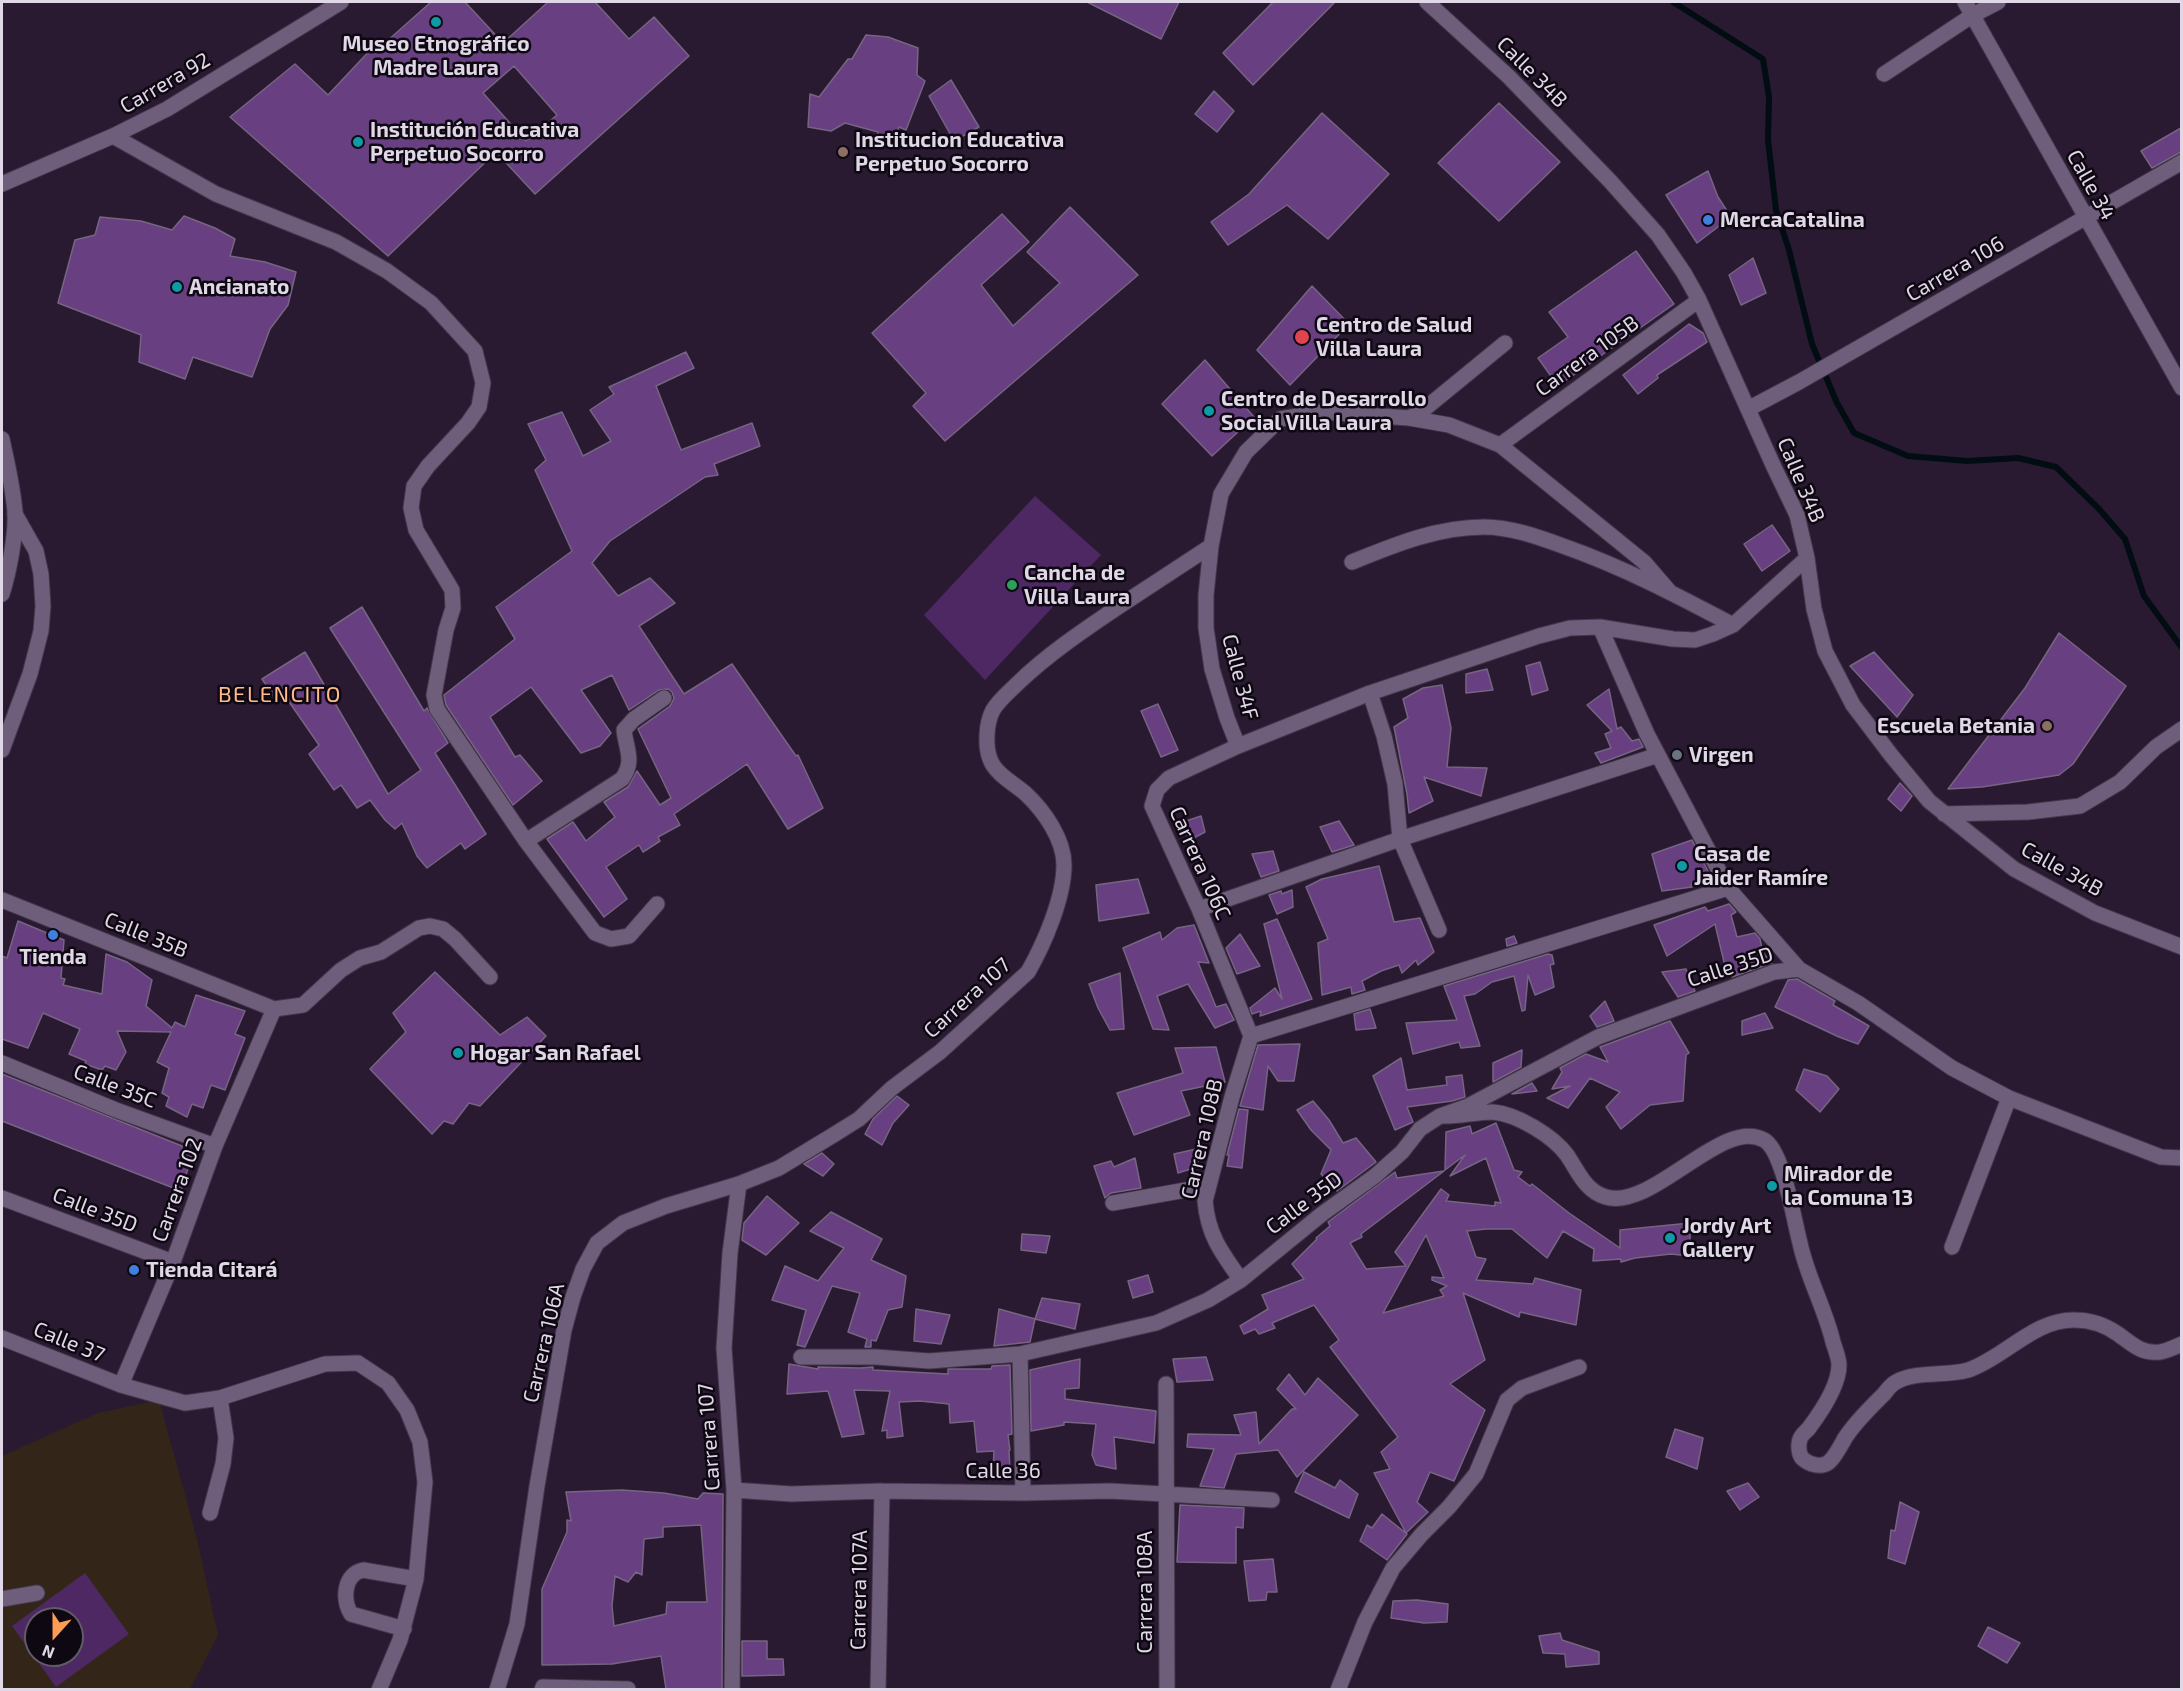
<!DOCTYPE html>
<html>
<head>
<meta charset="utf-8">
<style>
	body { margin:0 }
	#map { position:relative; width:2183px; height:1691px; overflow:hidden; background:#291a32; font-family:"Exo 2",sans-serif }
	canvas { display:block }
	.frame { position:absolute; inset:0; border:3px solid #e0d7e7; pointer-events:none }
	.north { position:absolute; left:24px; top:1607px; width:60px; height:60px; box-sizing:border-box; background:#0e0812; border:2px solid #625b67; border-radius:50%; rotate:201deg; font-size:16px; font-weight:700; line-height:24px; text-align:center; color:#e0d7e7 }
	.north::after { content:''; display:block; margin:auto; width:21px; height:27px; background:#fc9d53; clip-path:polygon(50% 0,100% 100%,50% 72%,0 100%) }
</style>
</head>
<body>
<div id="map">
<canvas width="2183" height="1691"></canvas>
<div class="frame"></div>
<div class="north">N</div>
</div>
<script>
const context = document.querySelector('canvas').getContext('2d');
context.lineJoin = 'round';
function paint(path, color) {
  context.fillStyle = color;
  context.fill(path, 'evenodd');
}
function strokePath(path, color, width, dash) {
  context.strokeStyle = color;
  context.lineWidth = width;
  context.lineCap = dash ? 'butt' : 'round';
  context.setLineDash(dash || []);
  context.stroke(path);
}
function drawText(font, color, halo, rows, align = 'center') {
  context.font = font + ' "Exo 2",sans-serif';
  context.lineWidth = 5;
  context.setLineDash([]);
  context.textBaseline = 'middle';
  context.strokeStyle = halo;
  context.fillStyle = color;
  for (const [text, x, y, turn = 0] of rows) {
    context.save();
    context.translate(x, y);
    context.rotate((+turn || 0) * Math.PI / 180);
    context.textAlign = isNaN(turn) ? turn : align;
    if (halo) context.strokeText(text, 0, 0);
    context.fillText(text, 0, 0);
    context.restore();
  }
}
const education = new Path2D(`
	M159,1400L197,1539L218,1635L190,1689H2V1456L98,1413ZM36,1619H72V1655H36Z`);
const green = new Path2D(`
	M1035,496L1101,555L985,680L924,615Z
	M85,1573L129,1634L56,1687L12,1626ZM36,1619H72V1655H36Z`);
const stream = new Path2D(`
	M1673,2L1763,59L1769,97L1768,140L1776,210L1789,250L1812,344L1837,403L1854,433L1908,456L1967,461L2018,458L2056,467L2099,509L2125,539L2144,596L2182,648`);
const building = new Path2D(`
	M431,2H465L503,43L548,2H595L629,39L654,17L689,56L535,194L496,152L388,256L230,117L295,64L328,95L374,46L377,50ZM514,66L557,115L526,141L483,93Z
	M1087,2H1179L1161,39Z
	M1273,2H1335L1253,85L1223,53Z
	M866,35L888,37L918,48L917,75L925,81L906,130L899,127L892,146L876,142L878,132L845,123L831,131L808,127L810,94L819,97L848,59H852Z
	M951,80L979,127L954,141L929,96Z
	M1214,91L1234,111L1217,132L1195,114Z
	M1499,103L1560,162L1499,221L1438,163Z
	M1322,113L1389,174L1328,239L1287,205L1228,245L1211,222L1249,194Z
	M2181,128V152L2152,168L2141,151Z
	M1708,171L1718,197L1731,217L1697,243L1666,195Z
	M1070,207L1138,275L945,441L913,406L926,393L872,333L1002,214L1029,242L981,285L1013,326L1060,283L1027,252Z
	M184,216L215,228L235,239L230,256L265,262L296,272L288,305L270,329L252,377L193,357L185,379L139,362L141,335L58,303L75,240L95,235L100,217L141,221L172,230Z
	M1636,251L1674,304L1558,386L1538,358L1568,337L1549,312Z
	M1753,258L1766,293L1741,305L1729,275Z
	M1312,286L1349,324L1290,385L1257,350Z
	M1689,324L1703,333L1707,342L1657,375L1658,378L1638,394L1623,375Z
	M686,352L694,368L656,386L681,450L752,423L760,446L714,464L718,475L705,477L610,541L592,563L618,596L650,578L675,603L639,626L684,694L732,664L796,756L798,755L823,808L788,829L747,764L674,814L680,825L658,837L660,841L643,852L639,845L606,867L627,899L604,917L547,839L573,822L586,841L615,817L604,802L628,787L637,771L660,805L671,798L638,729L670,706L674,698L672,692L668,689L659,690L629,710L612,675L581,690L611,733L600,746L581,753L531,687L490,717L515,757L520,755L542,781L513,805L446,705L444,695L515,639L496,607L572,551L535,470L546,460L528,424L562,412L583,456L611,441L590,410L614,394L609,387Z
	M1205,360L1254,417L1212,456L1162,404Z
	M1772,525L1790,551L1762,571L1744,544Z
	M362,607L424,711L427,708L448,743L435,753L486,834L465,849L461,843L427,868L417,856L402,823L395,829L385,820L370,800L357,808L341,785L334,790L309,754L319,745L285,696L276,700L262,679L305,652L388,794L421,770L330,628Z
	M2059,633L2126,686L2073,764L2059,775L1982,787L1948,789L2025,688Z
	M1874,652L1913,695L1897,717L1850,666Z
	M1540,662L1548,690L1532,695L1526,666Z
	M1487,669L1493,690L1466,693V674Z
	M1442,685L1451,728L1447,767L1487,768L1481,796L1424,777L1433,801L1409,813L1407,794L1394,727L1408,718L1403,699L1423,688Z
	M1609,689L1617,729L1621,727L1632,741L1639,739L1643,747L1601,763L1595,753L1611,748L1605,734L1612,731L1587,705Z
	M1158,704L1178,750L1161,757L1141,711Z
	M1900,783L1912,796L1901,811L1888,799Z
	M1201,816L1205,832L1190,840L1180,823Z
	M1339,821L1354,845L1332,852L1320,827Z
	M1692,840L1712,879L1691,885L1692,887L1662,891L1652,854Z
	M1273,851L1279,871L1261,877L1252,854Z
	M1379,866L1394,922L1420,918L1434,952L1418,965L1416,960L1402,973L1399,965L1381,971L1362,981L1365,990L1352,994L1351,987L1322,995L1318,943L1328,939L1306,887L1322,879Z
	M1138,879L1149,913L1099,921L1096,885Z
	M1292,890L1293,907L1277,914L1269,895L1281,891L1282,894Z
	M1729,904L1736,912L1731,915L1737,937L1755,933L1760,939L1763,953L1772,963L1732,977L1724,962L1715,924L1667,956L1654,925L1705,907L1708,911Z
	M1277,919L1312,999L1260,1016L1261,1011L1252,1014L1250,1008L1275,988L1282,999L1264,924Z
	M18,921L64,940L61,978L65,979L63,985L102,994L106,954L127,962L152,980L146,1006L172,1028L175,1022L185,1027L196,995L245,1011L235,1034L245,1038L225,1090L211,1085L203,1108L192,1104L187,1117L166,1106L169,1097L162,1093L169,1068L157,1062L171,1032L117,1031L126,1052L116,1070L105,1066L102,1070L85,1064L86,1061L69,1054L80,1029L43,1013L28,1048L2,1039V956L7,958Z
	M1194,925L1209,963L1198,962L1216,1007L1226,1004L1234,1020L1215,1028L1188,984L1157,996L1169,1030L1153,1029L1123,948L1160,932L1162,940L1177,928Z
	M1240,934L1260,966L1237,974L1226,948Z
	M1514,936L1517,943L1507,946L1506,939Z
	M1548,954L1552,955L1554,964L1550,965L1554,987L1535,995L1528,975L1525,1010L1522,1011L1514,976L1492,982L1475,994L1464,996L1480,1046L1461,1048L1459,1042L1413,1054L1406,1023L1457,1020L1444,986Z
	M1686,969L1695,991L1678,997L1662,972Z
	M435,972L500,1035L527,1017L546,1036L480,1106L469,1103L453,1124L444,1121L432,1134L370,1069L406,1032L393,1013Z
	M1120,973L1124,1029L1110,1030L1098,1008L1089,984Z
	M1797,979L1835,1001L1833,1005L1869,1026L1858,1044L1839,1037L1775,1007L1788,980Z
	M1605,1001L1614,1021L1597,1027L1590,1016Z
	M1370,1009L1376,1028L1356,1030L1354,1014Z
	M1765,1013L1773,1028L1742,1035V1021Z
	M1670,1021L1689,1053L1686,1055L1683,1101L1650,1105L1621,1129L1606,1107L1620,1092L1590,1078L1568,1108L1547,1098L1570,1086L1552,1089L1562,1072L1560,1068L1586,1054L1608,1062L1600,1047Z
	M1300,1044L1294,1081H1278L1268,1066L1263,1110L1240,1106L1258,1045Z
	M1216,1047L1225,1082L1181,1091L1190,1115L1134,1135L1117,1093L1183,1073L1175,1048Z
	M1522,1050L1521,1067L1493,1082V1063Z
	M1401,1058L1407,1090L1447,1085L1446,1077L1462,1075L1465,1097L1452,1101L1407,1107L1413,1122L1395,1130L1373,1076Z
	M1804,1069L1827,1076L1839,1089L1820,1112L1796,1090Z
	M2,1074L192,1150V1156L181,1191L2,1121Z
	M1532,1083L1537,1091L1512,1094Z
	M897,1096L909,1105L893,1123L882,1145L865,1134L873,1119Z
	M1313,1101L1329,1120L1343,1143L1356,1138L1376,1162L1337,1191L1321,1174L1331,1150L1311,1130L1297,1110Z
	M1239,1109L1248,1110L1242,1168L1227,1166L1229,1155H1227Z
	M1496,1123L1514,1170L1522,1172L1518,1177L1530,1186L1532,1184L1569,1213L1620,1248V1230L1690,1223V1256L1671,1254L1635,1258L1621,1262V1259L1593,1261L1594,1249L1563,1231L1547,1258L1512,1229H1486L1467,1231L1476,1257L1486,1259L1476,1280L1533,1284L1535,1278L1581,1290L1576,1325L1520,1312L1519,1317L1463,1293L1485,1360L1450,1384L1485,1410L1454,1481L1430,1472L1417,1502L1428,1512L1406,1533L1374,1473L1390,1469L1381,1452L1398,1437L1330,1347L1339,1340L1314,1305L1272,1323L1275,1328L1259,1334L1255,1329L1244,1334L1240,1326L1268,1309L1262,1295L1304,1279L1292,1264L1317,1239L1316,1238L1330,1226L1328,1222L1395,1172L1397,1178L1444,1171L1361,1234L1362,1237L1350,1243L1366,1269L1406,1266L1395,1252L1441,1189L1449,1195L1446,1201L1495,1206V1202L1501,1203L1486,1158L1450,1176L1465,1155L1445,1170L1446,1132L1470,1126L1472,1134ZM1426,1235L1444,1278L1432,1277V1280L1447,1286L1440,1290L1444,1296L1383,1313Z
	M1201,1148L1197,1167L1178,1173L1174,1154Z
	M822,1153L834,1164L823,1176L804,1164Z
	M1135,1158L1141,1188L1111,1193L1105,1198L1094,1166L1111,1161L1114,1167Z
	M767,1196L799,1223L766,1255L742,1240L744,1223Z
	M831,1212L882,1239L871,1260L906,1276L902,1307L888,1310L876,1341L871,1340V1347H865L867,1339L848,1332L860,1293L832,1286L805,1347L797,1345L806,1310L772,1300L785,1266L818,1281L844,1248L810,1231Z
	M1022,1234L1050,1236L1046,1253L1021,1250Z
	M1148,1275L1153,1292L1133,1298L1128,1281Z
	M1042,1298L1080,1304L1075,1329L1035,1319Z
	M916,1309L950,1315L941,1344L914,1341Z
	M999,1309L1035,1319L1030,1342L994,1346Z
	M1206,1357L1213,1380L1177,1382L1173,1359Z
	M1080,1359L1079,1388L1065,1389V1399L1156,1411L1154,1443L1114,1437L1116,1469L1096,1465L1092,1455L1096,1424L1064,1422V1425L1031,1431L1030,1370Z
	M789,1364L818,1369V1367L860,1368L873,1367V1370L948,1374V1369H991L992,1366L1010,1365L1012,1434L1008,1435L1010,1450H1009L1010,1470L993,1469L994,1451L977,1452L974,1421L950,1423L949,1404L920,1401L899,1402L903,1436L887,1438V1430L882,1431L890,1391L854,1390L864,1434L842,1437L828,1391L787,1394Z
	M1289,1374L1305,1395L1318,1378L1358,1415L1297,1477L1278,1450L1236,1454L1224,1488L1200,1486L1214,1449L1187,1447L1188,1434L1241,1435L1234,1415L1256,1412L1259,1444L1292,1409H1296L1277,1389Z
	M1675,1429L1703,1438L1697,1469L1666,1457Z
	M1304,1472L1335,1488L1340,1480L1358,1494L1349,1518L1295,1492Z
	M1748,1483L1759,1497L1740,1510L1727,1491Z
	M622,1490L664,1493L698,1499L703,1493L723,1494L722,1689H666L661,1656L612,1664L542,1665V1589L567,1532V1520L571,1521L566,1492ZM701,1525L707,1602H667L666,1614L614,1626L612,1606L615,1576L628,1582L636,1572L642,1575L644,1539L663,1537V1527Z
	M1900,1502L1919,1512L1905,1564L1888,1558L1891,1530L1895,1531Z
	M1180,1505L1244,1508L1243,1528L1236,1527V1563L1177,1562Z
	M1382,1514L1407,1534L1387,1560L1360,1541L1367,1525L1372,1528Z
	M1273,1559L1277,1592H1267L1266,1600L1249,1601L1244,1561Z
	M1417,1600L1448,1604L1447,1622L1424,1623L1391,1618L1393,1601Z
	M1988,1627L2020,1643L2007,1663L1978,1646Z
	M1560,1633L1562,1640L1599,1652V1664L1566,1667L1565,1654L1543,1653L1539,1636Z
	M742,1641H767V1659H783L784,1675L742,1676Z`);
const street = new Path2D(`
	M1427,2L1509,77L1610,181L1658,235L1684,273L1699,300L1773,465L1797,515L1807,558L1814,609L1825,651L1853,705L1891,755L1929,801L2014,869L2095,913L2182,947
	M1965,2L2182,388
	M1884,74L1973,15L1998,2
	M113,136L216,194L336,242L387,271L431,303L475,351L483,383L479,407L468,423L428,466L414,486L411,508L416,530L452,590L453,608L446,630L434,695L437,709L526,841L595,933L611,939L629,936L657,904
	M2,184L113,136L167,109L341,2
	M1748,409L1799,382L2182,162
	M1409,418L1422,411L1505,343
	M1500,445L1699,300
	M1352,562C1394,545 1437,527 1484,527C1511,527 1538,537 1563,546C1623,567 1678,596 1733,625
	M1600,627L1647,734L1728,888L1799,969L1858,1003L1952,1068L2009,1098L2161,1157L2182,1158
	M1370,693L1384,736L1395,784L1400,839L1439,930
	M1238,746L1227,718L1212,669L1206,628V595L1211,546L1221,494L1246,452L1280,419L1321,412L1409,418L1449,425L1500,445L1644,562L1669,591
	M2,750L30,674L41,631L43,606L41,574L36,551L15,514
	M1944,814L2028,812L2080,806L2120,782L2156,747L2182,729
	M526,841L622,779C635,761 626,749 624,730L634,719L664,698
	M2,900L274,1009L303,1005L341,970L360,958L381,952L419,928L430,926L443,929L455,939L490,977
	M1199,909L1400,839L1658,755
	M1251,1036L1199,909L1152,806L1157,790L1169,778L1238,746L1370,693L1539,636L1570,628L1600,627L1673,639L1695,640L1713,634L1733,625L1807,558
	M1251,1036L1728,888
	M2,1063L116,1110L215,1146
	M1440,1116C1458,1117 1475,1112 1493,1112C1517,1114 1553,1136 1567,1155C1578,1171 1585,1191 1606,1197C1652,1211 1723,1116 1764,1140C1783,1150 1794,1221 1800,1243C1807,1277 1825,1308 1833,1342C1835,1349 1839,1358 1839,1365C1839,1386 1821,1412 1809,1428C1807,1431 1803,1433 1801,1437C1798,1442 1798,1453 1802,1458C1809,1465 1822,1468 1829,1462C1835,1457 1841,1445 1845,1438C1856,1421 1870,1408 1884,1394C1887,1390 1892,1384 1896,1382C1916,1370 1952,1377 1971,1369C2006,1356 2035,1319 2075,1320C2091,1320 2105,1325 2118,1334C2132,1344 2141,1354 2160,1352C2167,1351 2175,1347 2182,1344
	M2,1198L173,1262
	M1113,1203L1208,1186
	M1952,1247L2009,1098
	M1241,1280C1221,1252 1208,1235 1205,1201L1232,1097L1251,1036
	M2,1338L121,1385L185,1403L220,1398L325,1364L358,1363L388,1383L407,1410L420,1442L425,1482L416,1579L400,1640L379,1690
	M1020,1354L1023,1493
	M801,1357H876L929,1361L1020,1354L1156,1323L1208,1300L1241,1280L1322,1214L1375,1176L1402,1152L1420,1129L1440,1116L1468,1106L1598,1037L1774,972L1799,969
	M1166,1384L1167,1690
	M121,1385L173,1262L215,1146L274,1009
	M734,1490L791,1494L882,1491L1023,1493L1110,1491L1272,1500
	M210,1513L223,1464L226,1438L220,1398
	M2,1599L37,1593
	M404,1629L351,1614C342,1599 344,1574 363,1570L416,1579
	M497,1690L517,1624L537,1486L564,1330L573,1297L583,1269L597,1243L623,1223L666,1206L739,1184L779,1168L835,1134L859,1119L892,1088L940,1052L1028,972C1044,944 1064,898 1064,865C1064,839 1044,811 1026,794C1015,784 995,774 990,759C985,746 986,723 993,710C999,700 1009,692 1018,683C1047,655 1081,632 1115,609C1147,588 1179,567 1211,546
	M542,1690L543,1687L628,1689
	M732,1690L734,1490L724,1348L730,1253L739,1184
	M878,1690L882,1491
	M1338,1690L1365,1622L1393,1568L1422,1534L1449,1507L1476,1474L1507,1400L1522,1388L1579,1367`);
const secondary = new Path2D(`
	M2,439C7,463 13,487 15,512C16,536 9,572 2,594`);
const markers = [
	[436,22,6,"#0f9aa8"],
	[358,142,6,"#0f9aa8"],
	[843,152,6,"#8d6e63"],
	[1708,220,6,"#3f7fe0"],
	[177,287,6,"#0f9aa8"],
	[1302,337,8,"#e0444e"],
	[1209,411,6,"#0f9aa8"],
	[1012,585,6,"#2e9e5b"],
	[2047,726,6,"#8d6e63"],
	[1677,755,6,"#6b7280"],
	[1682,866,6,"#0f9aa8"],
	[53,935,6,"#3f7fe0"],
	[458,1053,6,"#0f9aa8"],
	[1772,1186,6,"#0f9aa8"],
	[1670,1238,6,"#0f9aa8"],
	[134,1270,6,"#3f7fe0"]
];
const poiNames = [
	["Museo Etnográfico",436,44,"center"],
	["Madre Laura",436,68,"center"],
	["Institución Educativa",370,130],
	["Perpetuo Socorro",370,154],
	["Institucion Educativa",855,140],
	["Perpetuo Socorro",855,164],
	["MercaCatalina",1720,220],
	["Ancianato",189,287],
	["Centro de Salud",1316,325],
	["Villa Laura",1316,349],
	["Centro de Desarrollo",1221,399],
	["Social Villa Laura",1221,423],
	["Cancha de",1024,573],
	["Villa Laura",1024,597],
	["Escuela Betania",2035,726,"right"],
	["Virgen",1689,755],
	["Casa de",1694,854],
	["Jaider Ramíre",1694,878],
	["Tienda",53,957,"center"],
	["Hogar San Rafael",470,1053],
	["Mirador de",1784,1174],
	["la Comuna 13",1784,1198],
	["Jordy Art",1682,1226],
	["Gallery",1682,1250],
	["Tienda Citará",146,1270]
];
const streetNames = [
	["Calle 34B",1532,72,45],
	["Carrera 92",165,83,-30],
	["Calle 34",2091,185,61],
	["Carrera 106",1955,269,-30],
	["Carrera 105B",1587,356,-36],
	["Calle 34B",1801,480,67],
	["Calle 34F",1240,677,75],
	["Carrera 106C",1200,863,66],
	["Calle 34B",2062,869,29],
	["Calle 35B",146,935,22],
	["Calle 35D",1730,967,-18],
	["Carrera 107",967,998,-42],
	["Calle 35C",115,1086,21],
	["Carrera 108B",1202,1139,-77],
	["Carrera 102",177,1190,-70],
	["Calle 35D",1304,1203,-37],
	["Calle 35D",95,1210,21],
	["Calle 37",69,1342,22],
	["Carrera 106A",544,1343,-77],
	["Carrera 107",709,1437,-94],
	["Calle 36",1003,1471],
	["Carrera 107A",859,1590,-89],
	["Carrera 108A",1145,1592,-90]
];
const neighbourhoodNames = [
	["BELENCITO",280,695]
];
paint(education, '#332518');
paint(green, '#4d2863');
strokePath(stream, '#020d13', 6);
paint(building, '#683f80');
strokePath(building, '#766582', 1.5);
strokePath(street, '#43374a', 17);
strokePath(secondary, '#43374a', 17);
strokePath(street, '#6f5e7b', 15);
strokePath(secondary, '#6f5e7b', 15);
for (const [x, y, r, color] of markers) {
  const dot = new Path2D();
  dot.arc(x, y, r, 0, 2 * Math.PI);
  context.fillStyle = color;
  context.fill(dot);
  strokePath(dot, '#0e0812', 2);
}
drawText('bold 21px', '#e0d7e7', '#0e0812', poiNames, 'left');
drawText('21px', '#e0d7e7', '#0e0812', streetNames);
context.letterSpacing = '1.5px';
drawText('22px', '#ffbc8b', '#0e0812', neighbourhoodNames);
context.letterSpacing = '0px';
</script>
</body>
</html>
